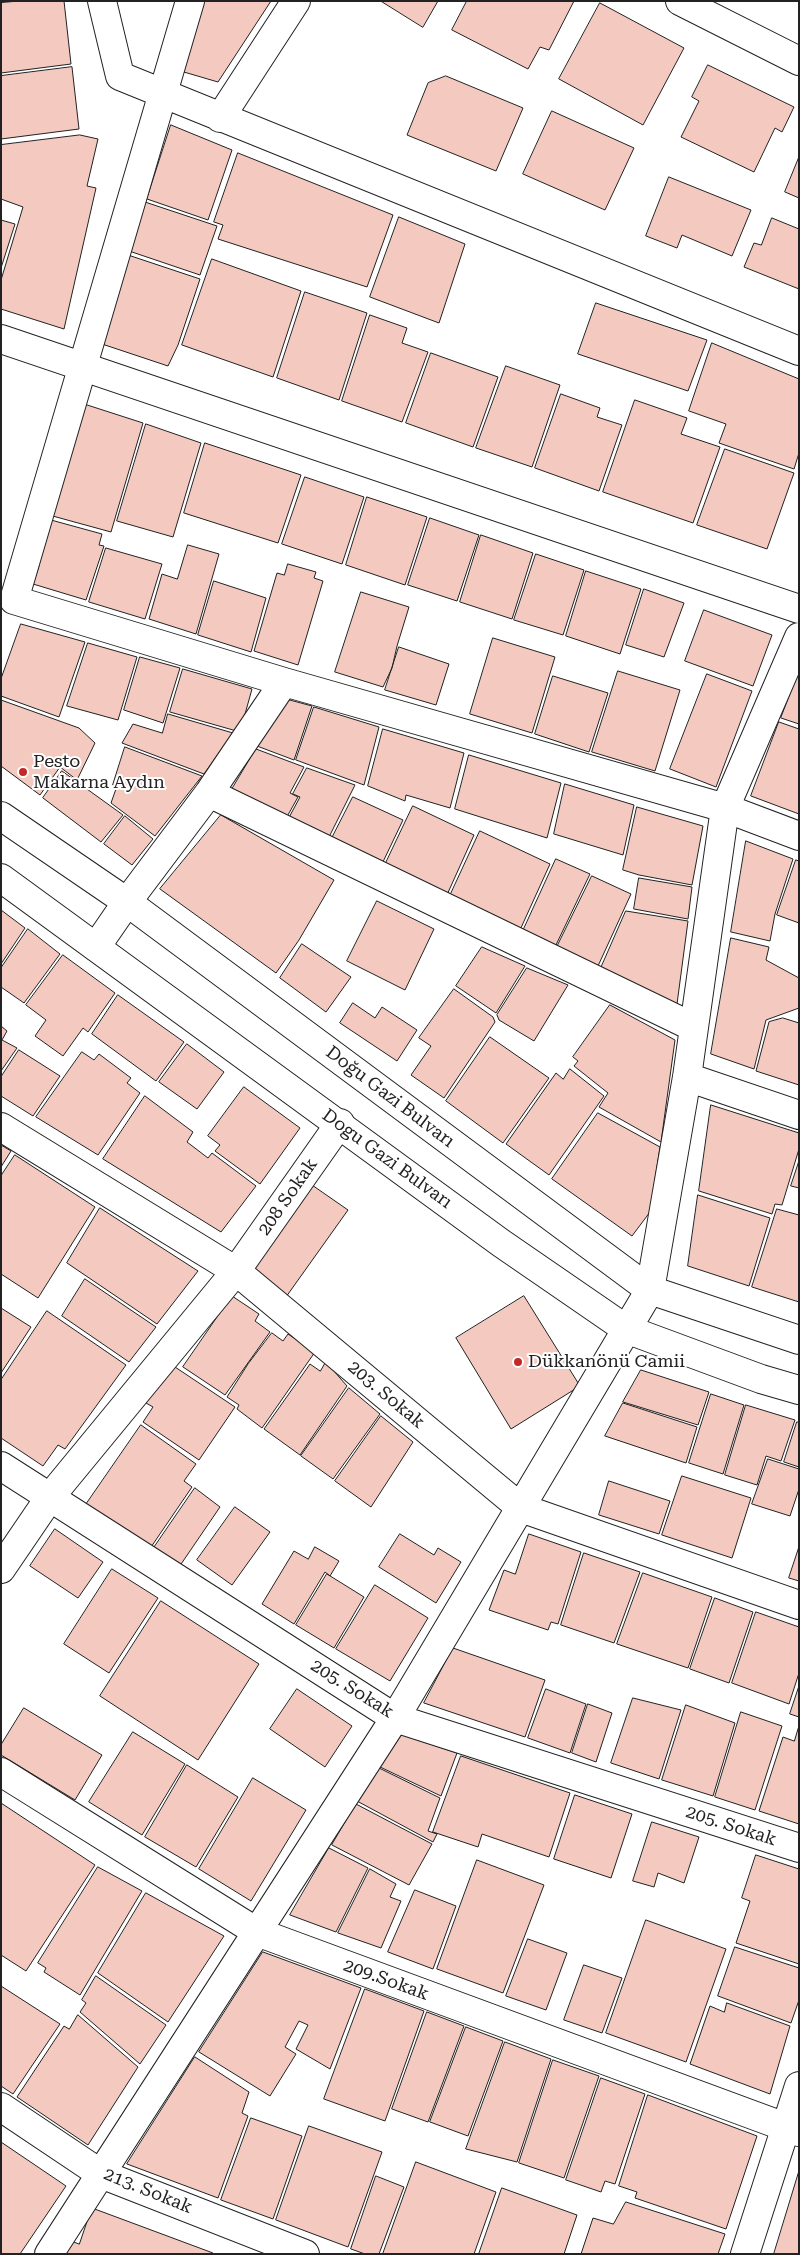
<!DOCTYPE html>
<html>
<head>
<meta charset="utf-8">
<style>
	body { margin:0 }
	#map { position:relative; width:800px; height:2255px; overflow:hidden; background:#fff; font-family:"Roboto Serif",serif }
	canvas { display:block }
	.frame { position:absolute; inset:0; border:2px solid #222; pointer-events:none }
</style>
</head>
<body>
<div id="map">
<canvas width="800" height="2255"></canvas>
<div class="frame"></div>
</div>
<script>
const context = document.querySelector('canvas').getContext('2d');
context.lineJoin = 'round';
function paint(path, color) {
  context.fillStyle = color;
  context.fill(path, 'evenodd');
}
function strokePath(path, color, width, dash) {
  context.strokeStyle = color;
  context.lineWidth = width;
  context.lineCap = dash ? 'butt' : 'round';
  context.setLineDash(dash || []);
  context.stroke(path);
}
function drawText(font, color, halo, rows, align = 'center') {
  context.font = font + ' "Roboto Serif",serif';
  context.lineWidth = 4;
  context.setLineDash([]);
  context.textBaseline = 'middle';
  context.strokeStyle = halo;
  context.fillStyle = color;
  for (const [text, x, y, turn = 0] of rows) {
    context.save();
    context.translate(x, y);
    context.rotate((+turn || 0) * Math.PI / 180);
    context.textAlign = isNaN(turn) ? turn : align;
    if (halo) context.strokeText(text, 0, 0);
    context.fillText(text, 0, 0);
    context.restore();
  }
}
const building = new Path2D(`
	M19,1H64L71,64L1,73V3Z
	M198,1H271L218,82L177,70Z
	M381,1H438L423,27Z
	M467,1H574L549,50L540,47L528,69L452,30Z
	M600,3L684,48L643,125L559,79Z
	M708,65L794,107L782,132L775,128L754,172L681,137L699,101L692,97Z
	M72,67L79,129L1,139V76Z
	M446,76L523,108L496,171L407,135L428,83Z
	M552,111L634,148L605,210L523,174Z
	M171,125L232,150L208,220L147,199Z
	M80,135L98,139L87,186L96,188L64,329L1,309V280L23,207L1,199V145Z
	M238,153L393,215L367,287L218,239L223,225L214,222Z
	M799,157V198L785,192Z
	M669,177L751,210L732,256L682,235L677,248L646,236Z
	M145,202L217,226L200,275L129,251Z
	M399,217L465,244L439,323L370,297Z
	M772,218L799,229V289L744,267L754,243L761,245Z
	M1,220L15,224L1,268Z
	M128,255L200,279L178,345L168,366L99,343Z
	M212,259L301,291L273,377L182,345Z
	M305,292L367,313L339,400L277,378Z
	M596,303L707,340L688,391L578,354Z
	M370,315L407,328L402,343L428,352L402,422L342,401Z
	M712,343L799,379V453L794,469L719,443L726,424L689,411Z
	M431,353L498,377L473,447L406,423Z
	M506,366L560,385L532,467L476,448Z
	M561,394L600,408L597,417L622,425L599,491L535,468Z
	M635,400L687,418L681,434L720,447L693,523L603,492Z
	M81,403L143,423L111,532L49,515Z
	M146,424L201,443L173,537L117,521Z
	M205,443L301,475L278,543L184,513Z
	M725,449L794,473L767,549L697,525Z
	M305,477L364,497L342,564L282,544Z
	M367,497L427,517L405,585L346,565Z
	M430,518L479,535L457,601L408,585Z
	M51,520L102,534L99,545L104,546L86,600L33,584L39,566L32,564Z
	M481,535L533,553L512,619L460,602Z
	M188,545L219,554L196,634L149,619L162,574L177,579Z
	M106,548L162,564L145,619L89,602Z
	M536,554L584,570L563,635L514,620Z
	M288,564L316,572L314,578L323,581L298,665L254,651L277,573L284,575Z
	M586,571L641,589L620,654L566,636Z
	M214,581L266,598L251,652L198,635Z
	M644,589L684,603L664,657L626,645Z
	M361,592L409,607L397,646L392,668L383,687L335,672Z
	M704,610L772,635L753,686L685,661Z
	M21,624L85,642L59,717L1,696V679Z
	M493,638L555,657L532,733L470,714Z
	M88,643L137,657L118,720L67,706Z
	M399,647L449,664L436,705L385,690Z
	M140,657L180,668L163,723L124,710Z
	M183,669L252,689L240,732L170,712Z
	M618,671L680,690L655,771L592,752Z
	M799,671V724L781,718Z
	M707,674L752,691L716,787L670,769Z
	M553,676L608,693L589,752L535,734Z
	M286,699L312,706L294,760L257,746Z
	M1,700L79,728L95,743L77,780L60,767L40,795L1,766Z
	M314,707L379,727L364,785L296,760Z
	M168,714L233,733L204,774L122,743L133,724L162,733Z
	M779,722L799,729V814L751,796Z
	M383,729L464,753L450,808L406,795L405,801L368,786Z
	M125,747L202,776L155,836L111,803L117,786L113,785Z
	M256,749L304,767L290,793L298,797L284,822L228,796Z
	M469,755L561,783L547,838L455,809Z
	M307,768L355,785L327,841L286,823L300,797L293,794Z
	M62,771L123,815L101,842L43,798Z
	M565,784L634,805L623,855L554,834Z
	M353,797L403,820L381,866L330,842Z
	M413,806L474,835L446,897L384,867Z
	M637,807L703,826L692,885L639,875L623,870Z
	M221,815L334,880L299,940L276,973L160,889Z
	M125,816L153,839L132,865L104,844Z
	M480,831L550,864L520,930L449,898Z
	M746,841L793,859L775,914L770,941L731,932Z
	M556,859L590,874L555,947L523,931Z
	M796,860L799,861V923L777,915Z
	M592,876L631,894L598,966L557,947Z
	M639,878L692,887L688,919L634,909Z
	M377,901L434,929L405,990L347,961Z
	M1,910L25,928L1,964Z
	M626,911L688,921L677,1004L601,968Z
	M28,929L60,954L24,1003L1,987V968Z
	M731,938L769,947L766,960L799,978V1008L766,1020L754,1069L711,1054Z
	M302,944L351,977L326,1012L280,978Z
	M482,947L525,966L496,1013L456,986Z
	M63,955L115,993L88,1032L83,1028L63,1056L35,1036L46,1020L26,1005Z
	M527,968L568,985L534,1041L499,1020L497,1015Z
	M454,989L493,1017L495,1022L444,1098L411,1075L431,1046L419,1038Z
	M118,995L184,1042L156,1081L92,1034Z
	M353,1003L375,1018L382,1007L417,1030L397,1061L340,1023Z
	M610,1005L675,1040L661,1142L599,1107L608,1093L574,1066L578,1061L573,1057Z
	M783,1018L799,1023V1085L756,1071L769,1022Z
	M1,1026L7,1031L2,1040L17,1048L1,1071Z
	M490,1037L549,1078L503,1143L446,1101Z
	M187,1044L224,1072L197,1109L159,1082Z
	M19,1050L60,1076L33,1116L1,1096V1077Z
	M82,1052L94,1060L99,1054L131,1078L127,1083L140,1093L98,1155L36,1117Z
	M570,1069L604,1096L549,1175L506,1144L556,1073L563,1079Z
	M244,1087L300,1128L260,1184L215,1151L220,1145L208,1136Z
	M145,1096L193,1132L187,1142L208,1158L212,1153L256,1186L221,1232L103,1159Z
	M711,1105L799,1133V1149L782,1205L775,1204L772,1214L699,1191Z
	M598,1113L660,1147L650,1212L632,1236L552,1179Z
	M1,1145L11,1151L1,1167Z
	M15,1155L95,1207L38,1298L1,1274V1176Z
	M799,1161V1188L791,1186Z
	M312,1185L348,1210L281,1304L245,1279Z
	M698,1195L770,1218L749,1286L688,1266Z
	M100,1208L198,1271L157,1324L67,1263Z
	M777,1209L799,1215V1302L752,1287Z
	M85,1279L156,1327L129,1362L62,1316Z
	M232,1296L259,1314L255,1321L270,1332L225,1395L183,1367Z
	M524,1296L580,1386L511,1429L456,1338Z
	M1,1308L31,1327L1,1373Z
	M47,1311L126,1365L65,1449L58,1445L43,1466L1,1438V1380Z
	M272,1333L283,1341L288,1334L315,1352L262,1428L237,1409L239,1405L227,1397L248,1364Z
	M326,1362L347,1386L300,1455L264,1429L310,1364L320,1371Z
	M172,1365L235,1407L199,1460L143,1422L153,1407L146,1403Z
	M641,1370L709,1392L698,1425L623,1402Z
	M349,1388L380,1414L333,1479L301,1456Z
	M711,1394L744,1405L723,1474L689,1463Z
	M623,1403L697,1427L686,1463L605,1436Z
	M746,1405L795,1420L781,1461L766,1456L757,1485L725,1475Z
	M381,1416L413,1442L371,1507L335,1481Z
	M797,1422H799V1467L784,1462Z
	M141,1425L196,1464L184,1481L192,1487L149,1550L85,1506Z
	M768,1459L799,1469V1489L790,1516L752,1504Z
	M682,1476L751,1498L732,1558L662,1535Z
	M609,1481L670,1501L659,1534L599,1515Z
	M195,1488L220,1507L177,1570L151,1552Z
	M235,1507L270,1532L232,1585L197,1560Z
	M55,1529L103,1562L78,1598L30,1566Z
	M400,1534L434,1555L438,1548L461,1562L436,1603L379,1567Z
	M529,1534L581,1552L558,1624L551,1622L548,1630L489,1610L504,1570L515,1574Z
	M315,1547L339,1561L330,1576L325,1572L294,1624L262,1604L294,1551L308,1559Z
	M799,1547V1581L789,1578Z
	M584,1553L640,1572L614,1643L561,1625Z
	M112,1569L158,1598L109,1673L64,1644Z
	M643,1573L712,1597L688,1668L617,1644Z
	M327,1574L364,1597L334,1648L296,1625Z
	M375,1585L428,1618L390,1681L336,1649Z
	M715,1598L753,1612L729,1683L690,1669Z
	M161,1601L259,1664L198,1760L100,1696Z
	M756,1612L799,1627V1673L789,1704L732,1683Z
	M453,1648L545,1680L525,1737L424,1703Z
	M799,1686V1717L790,1714Z
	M297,1689L352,1726L325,1767L270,1729Z
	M546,1689L586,1704L570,1753L528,1738Z
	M633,1698L681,1710L659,1779L611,1763Z
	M588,1704L612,1713L596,1762L572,1753Z
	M686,1705L735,1723L713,1796L662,1780Z
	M24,1708L102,1755L75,1800L1,1755V1745Z
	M741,1712L782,1726L755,1810L715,1797Z
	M799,1726V1824L759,1811L783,1737L794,1741Z
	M133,1732L185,1764L142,1835L89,1802Z
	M397,1733L457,1753L441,1796L378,1766Z
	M461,1756L570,1793L549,1857L482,1834L478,1847L433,1832Z
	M187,1765L238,1797L196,1867L145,1837Z
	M377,1767L440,1798L428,1831L437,1834L433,1842L357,1801Z
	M253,1778L306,1810L251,1901L199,1869Z
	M575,1795L632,1814L611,1878L554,1859Z
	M1,1803L95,1865L26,1971L1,1955Z
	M356,1804L432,1844L409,1885L332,1845Z
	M652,1822L699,1837L684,1883L658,1873L654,1887L633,1881Z
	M329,1848L368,1868L336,1932L290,1915Z
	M756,1855L799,1869V1964L736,1943L750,1901L742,1898Z
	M477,1860L544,1885L503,1993L437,1969Z
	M98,1867L142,1891L80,1995L44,1972L46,1968L38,1963Z
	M370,1869L396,1884L390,1897L401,1901L381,1948L338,1933Z
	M415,1890L456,1906L433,1969L388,1952Z
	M146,1893L224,1936L168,2022L98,1973Z
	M646,1920L726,1949L686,2062L606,2033Z
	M528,1939L567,1953L546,2010L506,1996Z
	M735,1947L799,1968V2000L791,2023L718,1996Z
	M263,1952L361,1988L330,2069L296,2049L308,2025L299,2021L285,2047L296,2054L270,2096L199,2052Z
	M584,1965L622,1978L602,2033L564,2020Z
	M96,1976L166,2025L140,2064L80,2012L86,2003L82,2000Z
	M1,1986L60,2024L13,2094L1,2086Z
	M365,1989L424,2011L385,2121L324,2099Z
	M727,2003L790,2026L770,2094L690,2064L710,2006L724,2012Z
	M427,2012L464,2026L428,2122L392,2109Z
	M78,2015L138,2067L88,2145L17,2097L64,2026L69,2029Z
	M466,2027L503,2041L468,2136L430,2122Z
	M505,2042L551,2059L517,2162L466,2149Z
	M195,2057L249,2092L242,2113L248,2116L218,2198L127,2164Z
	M553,2060L599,2076L564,2178L519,2163Z
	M601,2078L645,2094L615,2184L605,2181L601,2192L566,2180Z
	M648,2095L757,2136L726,2229L635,2198L637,2192L619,2186Z
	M251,2118L302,2136L273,2219L221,2200Z
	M309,2126L382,2152L348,2247L276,2220Z
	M1,2142L66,2186L20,2254H1Z
	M416,2162L496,2192L474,2254H383Z
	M799,2171V2254H774Z
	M376,2176L404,2187L379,2254H365L351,2249Z
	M502,2188L577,2215L564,2254H479Z
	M626,2202L725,2234L718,2254H581L593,2218L613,2224Z
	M92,2208L213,2253V2254H64L71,2241L79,2244Z`);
const minor = new Path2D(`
	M102,1L120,76L799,351
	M190,1L14,600L284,682L725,808L799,836
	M680,1L799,61
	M220,118L296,1
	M1,339L799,609
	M209,793L693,1027
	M96,947L127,902L209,793L284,682
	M687,1077L799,1115
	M1,1127L236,1271L521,1508L799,1605
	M1,1466L395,1718L799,1848
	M1,1569L50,1497L236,1271L340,1123
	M1,1772L257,1932L799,2132
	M1,2107L101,2174L305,2254
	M49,2254L395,1718L650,1290L687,1077L725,808L799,637
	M745,2254L799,2086`);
const major = new Path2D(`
	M1,816L127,902L650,1290L799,1340
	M1,878L501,1243L626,1329L761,1379L799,1390`);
const markers = [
	[23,772,5,"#c62828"],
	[518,1362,5,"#c62828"]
];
const poiNames = [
	["Pesto",33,762],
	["Makarna Aydın",33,783],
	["Dükkanönü Camii",528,1362]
];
const streetNames = [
	["Doğu Gazi Bulvarı",390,1097,37],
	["Dogu Gazi Bulvarı",387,1159,36],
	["208 Sokak",288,1197,-55],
	["203. Sokak",386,1395,40],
	["205. Sokak",352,1689,32],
	["205. Sokak",731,1826,18],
	["209.Sokak",386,1980,20],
	["213. Sokak",148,2191,22]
];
paint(building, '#f3c9c0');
strokePath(building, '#222', 1);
strokePath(minor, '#222', 30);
strokePath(major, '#222', 30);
strokePath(minor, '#fff', 28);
strokePath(major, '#fff', 28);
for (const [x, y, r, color] of markers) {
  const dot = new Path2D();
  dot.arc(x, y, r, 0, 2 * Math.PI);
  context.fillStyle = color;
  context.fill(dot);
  strokePath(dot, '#fff', 2);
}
drawText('18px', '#222', '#fff', poiNames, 'left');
drawText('18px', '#222', '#fff', streetNames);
</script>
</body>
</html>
